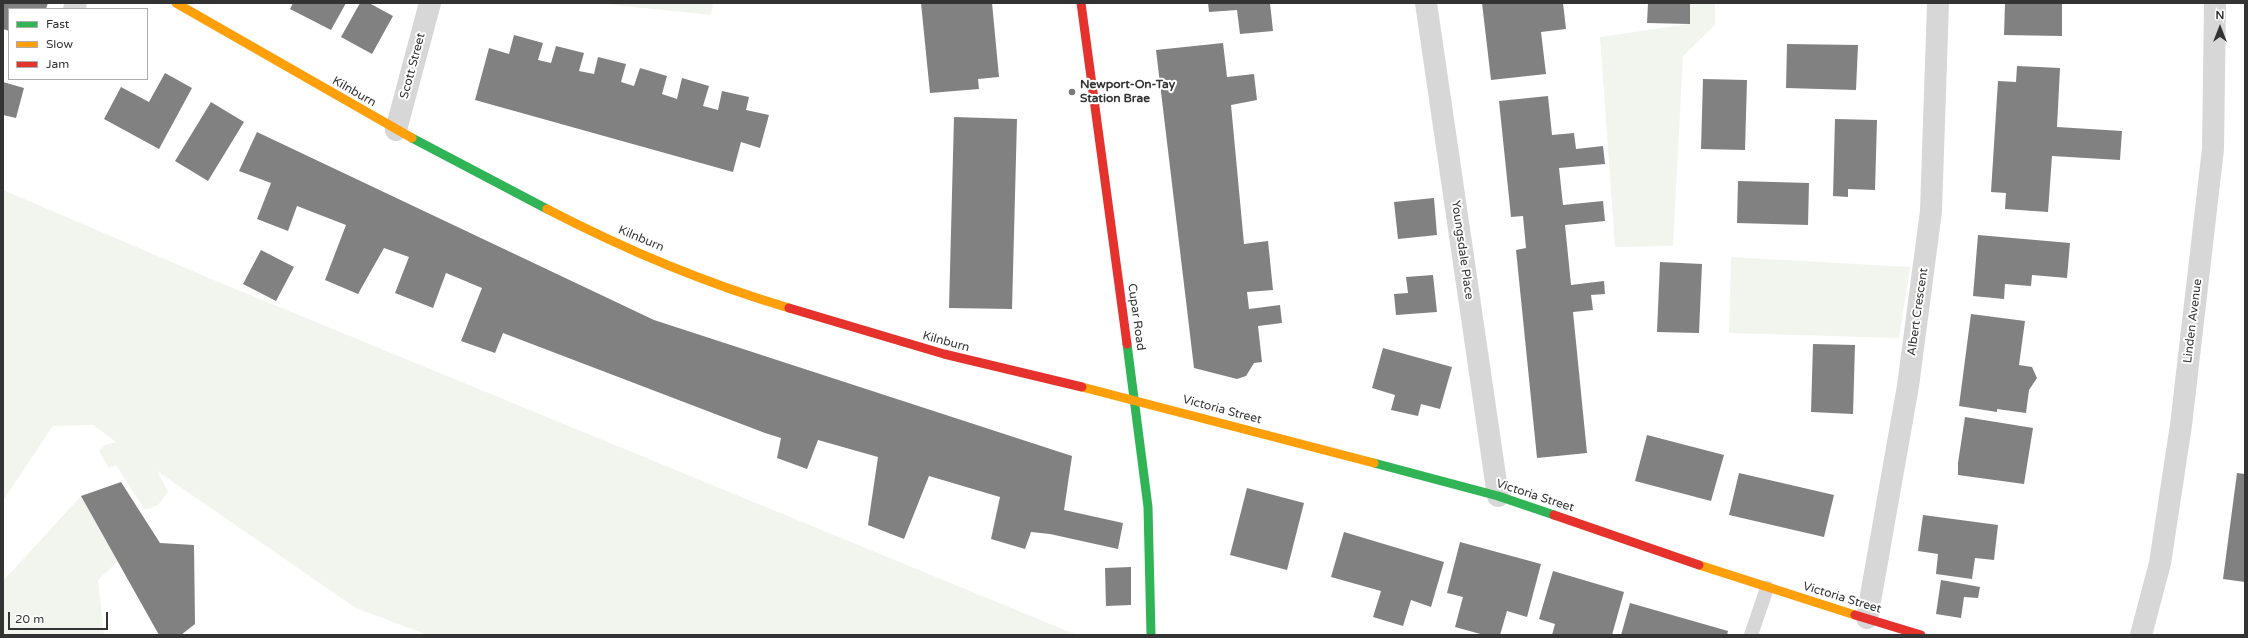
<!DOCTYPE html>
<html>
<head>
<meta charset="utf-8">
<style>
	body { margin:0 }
	#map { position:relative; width:2248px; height:638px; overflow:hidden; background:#fff; font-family:"Varela Round",sans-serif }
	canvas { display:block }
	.frame { position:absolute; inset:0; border:4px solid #333; pointer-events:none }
	.legend { position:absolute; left:8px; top:8px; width:140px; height:72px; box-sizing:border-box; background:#fff; border:1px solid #adadad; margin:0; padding:5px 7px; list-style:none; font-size:12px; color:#333 }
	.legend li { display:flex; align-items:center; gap:8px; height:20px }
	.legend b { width:20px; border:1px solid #adadad }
	.north { position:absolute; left:2200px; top:8px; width:40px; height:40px; -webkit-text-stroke:3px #fff; paint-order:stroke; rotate:0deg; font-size:11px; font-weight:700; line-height:16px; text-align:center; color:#333 }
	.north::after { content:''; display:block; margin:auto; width:14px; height:18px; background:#333; clip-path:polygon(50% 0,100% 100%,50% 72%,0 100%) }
	.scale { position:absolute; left:8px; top:612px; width:100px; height:18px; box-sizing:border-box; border:2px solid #333; border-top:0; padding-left:5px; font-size:12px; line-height:14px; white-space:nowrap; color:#333; -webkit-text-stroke:3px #fff; paint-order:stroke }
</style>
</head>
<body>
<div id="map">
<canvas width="2248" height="638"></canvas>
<div class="frame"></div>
<ul class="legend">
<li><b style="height:5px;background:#30b455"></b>Fast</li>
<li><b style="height:5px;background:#ff9f0a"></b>Slow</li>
<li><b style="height:5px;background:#e5322d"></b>Jam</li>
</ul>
<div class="north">N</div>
<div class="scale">20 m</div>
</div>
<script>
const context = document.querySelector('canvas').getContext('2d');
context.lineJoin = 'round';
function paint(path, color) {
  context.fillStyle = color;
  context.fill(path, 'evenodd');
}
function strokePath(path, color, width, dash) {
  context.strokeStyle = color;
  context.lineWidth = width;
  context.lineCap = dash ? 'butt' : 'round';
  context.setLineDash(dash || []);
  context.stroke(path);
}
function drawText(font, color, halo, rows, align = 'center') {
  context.font = font + ' "Varela Round",sans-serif';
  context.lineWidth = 4;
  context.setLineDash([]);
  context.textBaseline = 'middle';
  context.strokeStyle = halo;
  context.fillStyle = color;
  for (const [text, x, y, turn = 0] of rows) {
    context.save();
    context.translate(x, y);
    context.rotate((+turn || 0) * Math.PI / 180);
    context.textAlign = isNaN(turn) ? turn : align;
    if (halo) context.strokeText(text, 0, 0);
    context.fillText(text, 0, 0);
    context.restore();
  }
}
const green = new Path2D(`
	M595,3H713L711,15Z
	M1690,3H1715V25L1683,56L1673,246L1615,247L1600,37L1689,24Z
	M3,190L216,281L1077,635H428L356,608L157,471L168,492L158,505L145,510L116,465L109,468L99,451L105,445L116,442L93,425L53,426L3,501Z
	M1731,257L1910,267L1899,338L1729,333Z
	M81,496L118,561L98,580L104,635H3V581Z`);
const building = new Path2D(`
	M3,3H48L46,9H9V31L3,29Z
	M293,3H346L331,30L290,9Z
	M360,3H369L393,16L372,54L341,37Z
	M921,3H992L999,77L978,79L979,89L930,93Z
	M1208,3H1270L1273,31L1240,34L1237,10L1209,12Z
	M1482,3H1563L1566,29L1541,32L1546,74L1491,80Z
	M1648,3H1690V24L1647,23Z
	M2005,3H2062V36L2004,35Z
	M514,35L543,43L538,60L551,63L556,46L584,53L579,71L594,74L598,57L626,64L621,82L634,86L640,68L667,76L662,94L677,99L682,78L709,86L703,106L718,110L722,91L749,97L746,110L769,115L760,148L741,142L733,172L475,100L489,48L509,54Z
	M1223,43L1227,77L1254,74L1257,100L1231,105L1244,244L1268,241L1273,290L1247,292L1249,309L1280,305L1282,323L1258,326L1262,362L1254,363L1246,376L1237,379L1194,368L1156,50Z
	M1787,44L1858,45L1856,90L1786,88Z
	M2017,66L2060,68L2057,127L2122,131L2120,160L2052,156L2048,212L2005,209L2006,193L1991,192L1998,81L2016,82Z
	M165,73L192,88L159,149L104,119L121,87L149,102Z
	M1703,79L1747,80L1745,150L1701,149Z
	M3,82L24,88L16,118L3,115Z
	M1548,96L1552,135L1574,133L1576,149L1603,146L1605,164L1559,168L1563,205L1603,201L1605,221L1565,225L1571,285L1604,281L1605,294L1591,295L1593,310L1573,312L1587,453L1537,458L1516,250L1526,248L1523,216L1511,217L1499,101Z
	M211,102L244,122L208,181L175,161Z
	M954,117L1017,119L1012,309L949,308Z
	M1835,119L1877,120L1875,190L1848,189V197L1833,196Z
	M257,132L654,320L1072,456L1064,510L1123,523L1118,549L1050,534L1031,532L1025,549L991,539L1000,497L929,476L904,539L868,525L878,457L818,440L807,469L777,458L781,438L765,433L503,333L495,353L461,341L482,288L446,273L433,308L395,293L409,257L384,248L358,294L325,280L346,225L297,206L288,231L257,219L271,183L239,171Z
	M1738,181L1809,183L1808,225L1737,223Z
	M1434,198L1437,235L1398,239L1394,202Z
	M1978,235L2070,243L2067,278L2032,275L2031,286L2005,284L2004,299L1973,296Z
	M261,250L294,267L276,301L243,284Z
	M1660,262L1702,264L1699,333L1657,332Z
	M1433,275L1437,312L1396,315L1394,294L1408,293L1406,277Z
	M1971,314L2025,321L2019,365L2032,367L2037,378L2029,390L2026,413L1997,409V412L1959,406Z
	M1813,344L1855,345L1853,414L1811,412Z
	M1383,348L1452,367L1440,409L1421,404L1418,416L1391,410L1395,395L1372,388Z
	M1965,417L2033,428L2024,484L1958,475V463Z
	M1647,435L1724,455L1711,501L1635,481Z
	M1739,473L1834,495L1824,537L1729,515Z
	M2237,473L2245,474V582L2223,579Z
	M121,482L160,543L194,545L195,624L181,635H159L81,496Z
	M1247,488L1304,503L1287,570L1230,555Z
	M1923,515L1998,525L1994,560L1975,558L1972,579L1936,574L1938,554L1918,551Z
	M1344,532L1444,562L1431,607L1411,600L1403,626L1373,617L1381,591L1331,577Z
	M1460,542L1541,564L1527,617L1507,611L1500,635H1484L1455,627L1463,597L1447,593Z
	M1131,567V605L1106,606L1105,568Z
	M1553,571L1624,592L1612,635H1552L1555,624L1539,619Z
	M1941,580L1980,587L1978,598L1964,597L1961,618L1936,614Z
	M1630,603L1728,631L1727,635H1621Z`);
const lane = new Path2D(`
	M1751,635L1767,588`);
const street = new Path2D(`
	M1426,3L1498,496
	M74,9L76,3
	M396,130L430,3
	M1867,618L1908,386L1931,211L1938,3
	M2141,635L2160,563L2181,425L2213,149L2215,3`);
const fast = new Path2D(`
	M412,138L547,209
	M1127,344L1148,507L1151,635
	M1374,463L1498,496L1554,515`);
const slow = new Path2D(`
	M176,3L412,138
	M547,209C622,248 708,284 789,308
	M1082,387L1374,463
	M1699,565L1855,615`);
const jam = new Path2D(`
	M1081,3L1127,344
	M789,308L944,354L1082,387
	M1554,515L1699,565
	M1855,615L1921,635`);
const markers = [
	[1072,92,4,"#7a7a7a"]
];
const streetNames = [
	["Scott Street",413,66,-75],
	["Kilnburn",354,92,30],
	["Kilnburn",641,239,23],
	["Youngsdale Place",1462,250,82],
	["Albert Crescent",1918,312,-82],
	["Cupar Road",1136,317,82],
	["Linden Avenue",2193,321,-83],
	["Kilnburn",946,342,15],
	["Victoria Street",1222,410,15],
	["Victoria Street",1535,496,18],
	["Victoria Street",1842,598,17]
];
const poiNames = [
	["Newport-On-Tay",1080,85],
	["Station Brae",1080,99]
];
paint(green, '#f1f5ed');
paint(building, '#818181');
strokePath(lane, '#d7d7d7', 14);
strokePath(street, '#d7d7d7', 22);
strokePath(fast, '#30b455', 9);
strokePath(slow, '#ff9f0a', 9);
strokePath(jam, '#e5322d', 9);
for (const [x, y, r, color] of markers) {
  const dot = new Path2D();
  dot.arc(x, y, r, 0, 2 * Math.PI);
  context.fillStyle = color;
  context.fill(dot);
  strokePath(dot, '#fff', 1.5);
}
drawText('12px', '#333', '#fff', streetNames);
drawText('bold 12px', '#333', '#fff', poiNames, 'left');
</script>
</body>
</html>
